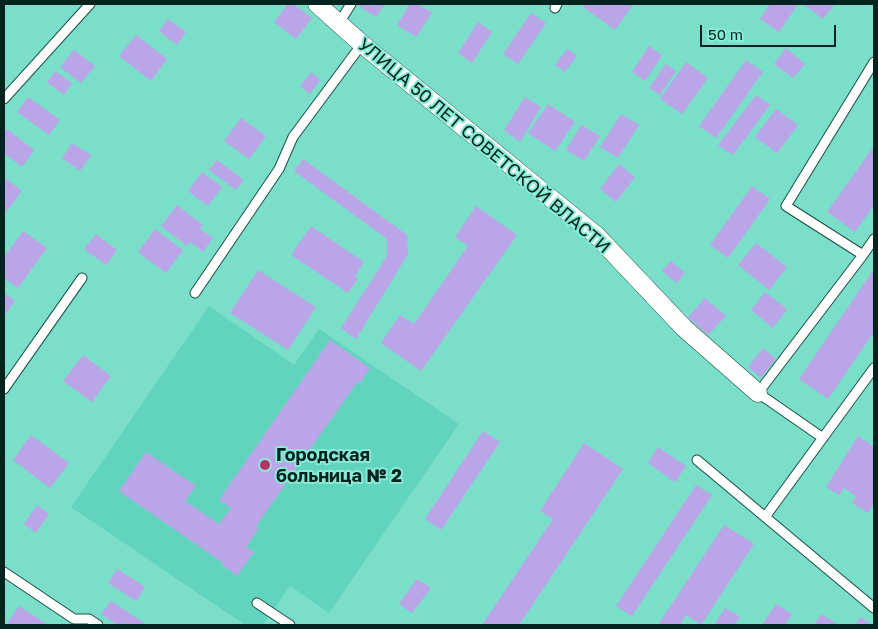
<!DOCTYPE html>
<html>
<head>
<meta charset="utf-8">
<style>
	body { margin:0 }
	#map { position:relative; width:878px; height:629px; overflow:hidden; background:#7adec9; font-family:"Golos Text",sans-serif }
	canvas { display:block }
	.frame { position:absolute; inset:0; border:5px solid #03241e; pointer-events:none }
	.scale { position:absolute; left:700px; top:25px; width:136px; height:22px; box-sizing:border-box; border:2px solid #03241e; border-top:0; padding-left:6px; font-size:15px; line-height:18px; white-space:nowrap; color:#03241e; -webkit-text-stroke:4px #87ebd6; paint-order:stroke }
</style>
</head>
<body>
<div id="map">
<canvas width="878" height="629"></canvas>
<div class="frame"></div>
<div class="scale">50 m</div>
</div>
<script>
const context = document.querySelector('canvas').getContext('2d');
context.lineJoin = 'round';
function paint(path, color) {
  context.fillStyle = color;
  context.fill(path, 'evenodd');
}
function strokePath(path, color, width, dash) {
  context.strokeStyle = color;
  context.lineWidth = width;
  context.lineCap = dash ? 'butt' : 'round';
  context.setLineDash(dash || []);
  context.stroke(path);
}
function drawText(font, color, halo, rows, align = 'center') {
  context.font = font + ' "Golos Text",sans-serif';
  context.lineWidth = 4;
  context.setLineDash([]);
  context.textBaseline = 'middle';
  context.strokeStyle = halo;
  context.fillStyle = color;
  for (const [text, x, y, turn = 0] of rows) {
    context.save();
    context.translate(x, y);
    context.rotate((+turn || 0) * Math.PI / 180);
    context.textAlign = isNaN(turn) ? turn : align;
    if (halo) context.strokeText(text, 0, 0);
    context.fillText(text, 0, 0);
    context.restore();
  }
}
const built = new Path2D(`
	M209,306L294,365L319,329L459,424L329,613L290,586L263,625H245L71,507Z`);
const building = new Path2D(`
	M288,4H293L312,18L296,39L274,22Z
	M356,4H385L376,17Z
	M410,4H418L432,13L416,37L397,25Z
	M585,4H628L632,6L615,30L583,7Z
	M770,4H798L779,32L760,19Z
	M803,4H835L823,19Z
	M531,13L546,23L518,64L503,54Z
	M168,19L186,32L177,45L159,31Z
	M478,22L492,32L472,63L458,53Z
	M136,35L167,59L151,81L119,56Z
	M649,46L662,55L645,81L632,72Z
	M786,48L805,64L793,78L774,64Z
	M567,49L577,56L565,72L555,65Z
	M74,50L95,66L81,83L60,67Z
	M746,60L763,72L716,138L699,126Z
	M686,62L708,78L682,114L660,99Z
	M666,64L676,71L660,95L649,88Z
	M55,71L72,83L64,95L47,82Z
	M311,72L320,80L310,94L300,86Z
	M756,95L770,105L733,155L718,145Z
	M28,97L60,120L49,135L17,112Z
	M525,97L541,107L520,142L504,130Z
	M548,104L575,122L555,151L528,133Z
	M776,109L798,125L777,153L755,137Z
	M621,114L639,125L618,158L600,147Z
	M241,118L266,136L249,159L224,141Z
	M581,125L600,136L584,161L566,150Z
	M7,129L34,150L22,167L4,153V132Z
	M72,143L91,155L80,171L62,158Z
	M874,146V205L855,232L827,212Z
	M303,159L407,235L408,254L356,339L341,328L387,256V239L294,171Z
	M217,160L244,180L236,190L209,170Z
	M619,164L635,177L616,202L600,189Z
	M202,172L222,187L208,206L188,191Z
	M4,177L22,191L6,212L4,210Z
	M752,186L770,199L728,258L710,245Z
	M177,205L203,225L200,229L213,238L203,252L190,242L187,246L161,226Z
	M476,206L517,235L421,371L381,343L400,315L414,324L468,246L455,237Z
	M311,226L364,262L355,276L358,279L348,293L291,255Z
	M155,229L183,250L166,273L138,252Z
	M23,231L47,248L18,288L4,278V257Z
	M96,234L117,250L106,265L84,249Z
	M756,243L787,267L769,290L738,265Z
	M671,261L685,273L677,283L662,271Z
	M874,269V332L828,399L799,379Z
	M258,270L316,307L288,350L230,313Z
	M765,292L787,309L773,328L751,310Z
	M4,293L15,301L4,316Z
	M705,298L726,316L708,335L688,317Z
	M330,340L370,368L360,383L358,381L256,526L259,528L246,547L254,552L237,576L222,565L223,563L119,491L146,452L196,486L185,501L219,524L231,508L219,500Z
	M763,348L776,359L761,378L748,367Z
	M83,355L111,376L92,402L63,381Z
	M483,431L500,442L441,530L425,519Z
	M31,435L69,463L50,488L13,460Z
	M858,436L874,447V503L868,513L852,503L856,496L844,488L839,495L826,487Z
	M584,443L623,469L519,625H482L553,519L540,511Z
	M658,447L686,466L675,482L648,463Z
	M696,485L712,495L632,616L616,606Z
	M37,505L49,514L36,533L24,524Z
	M724,525L754,544L701,625L686,615L680,625H658Z
	M117,569L145,587L136,601L108,583Z
	M417,579L431,588L412,613L399,604Z
	M111,601L147,625H117L101,614Z
	M776,604L792,614L785,625H762Z
	M19,606L48,625H6Z
	M725,608L740,617L735,625H714Z
	M821,614L838,625H814Z
	M860,617L872,625H855Z`);
const lane = new Path2D(`
	M555,8L557,4
	M339,23L351,4
	M874,62L786,206L863,255L874,239
	M4,99L90,4
	M195,293L279,169L293,137L362,44
	M4,389L82,278
	M823,438L758,393L863,255
	M697,460L874,608
	M765,517L874,368
	M4,572L74,619H89L98,625
	M257,603L290,625`);
const street = new Path2D(`
	M317,4L362,44L597,236L684,328L758,393`);
const markers = [
	[265,465,6,"#b9306c"]
];
const streetNames = [
	["УЛИЦА 50 ЛЕТ СОВЕТСКОЙ ВЛАСТИ",484,146,40]
];
const poiNames = [
	["Городская",276,455],
	["больница № 2",276,476]
];
paint(built, '#62d4bd');
paint(building, '#baa5e9');
strokePath(lane, '#195046', 11);
strokePath(street, '#195046', 19);
strokePath(lane, '#fff', 9);
strokePath(street, '#fff', 18);
for (const [x, y, r, color] of markers) {
  const dot = new Path2D();
  dot.arc(x, y, r, 0, 2 * Math.PI);
  context.fillStyle = color;
  context.fill(dot);
  strokePath(dot, '#87ebd6', 2);
}
drawText('18px', '#03241e', '#87ebd6', streetNames);
drawText('bold 18px', '#03241e', '#87ebd6', poiNames, 'left');
</script>
</body>
</html>
